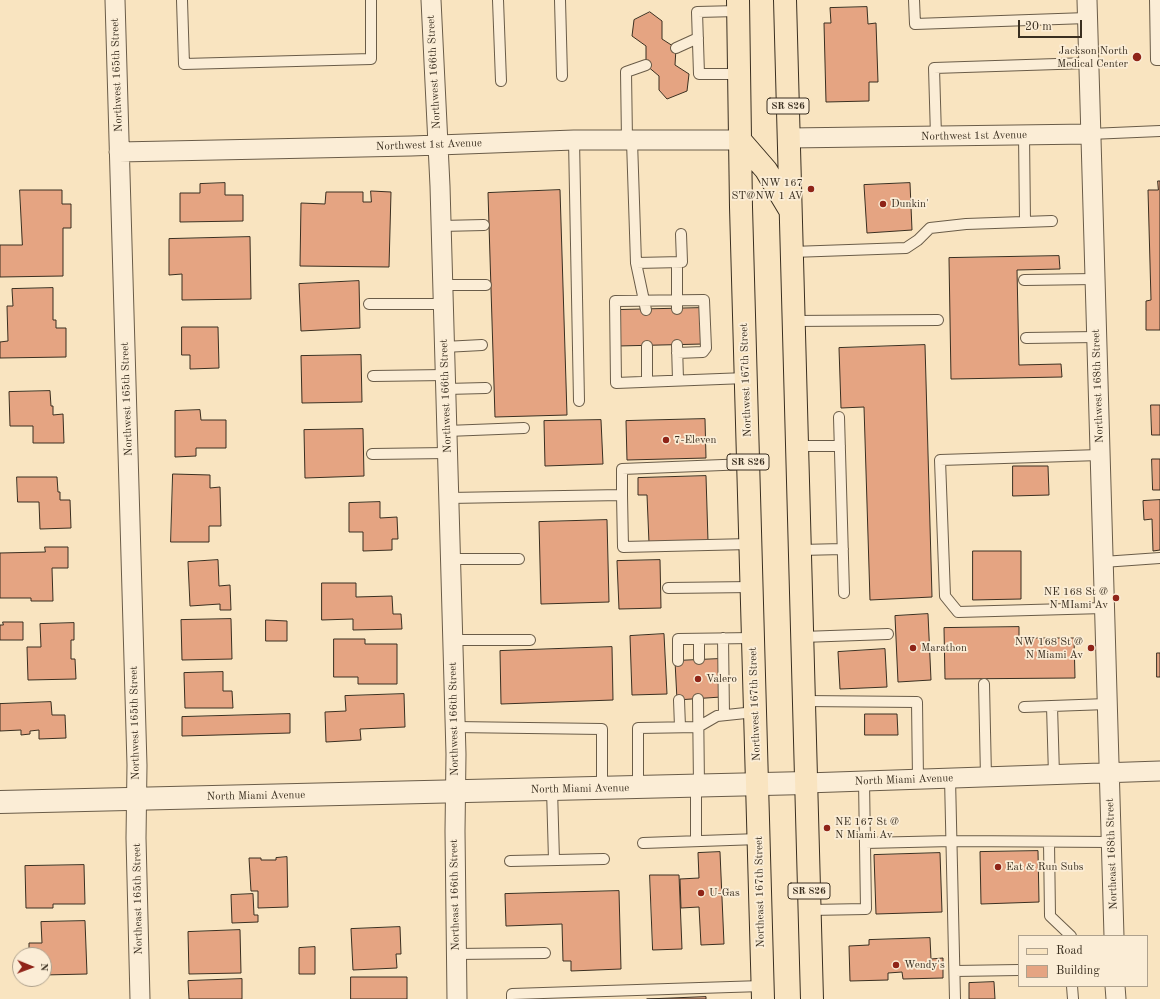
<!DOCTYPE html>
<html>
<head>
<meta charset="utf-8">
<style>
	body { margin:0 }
	#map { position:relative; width:1160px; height:999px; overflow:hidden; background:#f9e4c0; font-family:"Old Standard TT",serif }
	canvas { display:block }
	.legend { position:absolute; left:1018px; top:935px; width:130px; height:52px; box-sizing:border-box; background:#fbedd6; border:1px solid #aea18d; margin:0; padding:5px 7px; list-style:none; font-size:12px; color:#3a2f20 }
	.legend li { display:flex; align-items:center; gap:8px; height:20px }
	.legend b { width:20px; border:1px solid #aea18d }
	.north { position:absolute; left:12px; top:947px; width:40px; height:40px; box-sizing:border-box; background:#fbedd6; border:1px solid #aea18d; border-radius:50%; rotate:91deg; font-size:11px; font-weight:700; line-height:16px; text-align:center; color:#3a2f20 }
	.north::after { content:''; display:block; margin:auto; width:14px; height:18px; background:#8f2418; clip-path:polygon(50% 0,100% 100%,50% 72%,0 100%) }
	.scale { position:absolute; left:1018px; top:20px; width:64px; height:18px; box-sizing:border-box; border:2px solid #3a2f20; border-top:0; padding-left:5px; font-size:12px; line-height:14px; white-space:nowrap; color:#3a2f20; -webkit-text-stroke:3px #fbedd6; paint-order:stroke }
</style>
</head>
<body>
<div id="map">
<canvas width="1160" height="999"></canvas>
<ul class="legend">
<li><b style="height:5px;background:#f9e4c0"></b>Road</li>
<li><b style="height:11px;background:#e5a482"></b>Building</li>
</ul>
<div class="north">N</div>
<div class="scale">20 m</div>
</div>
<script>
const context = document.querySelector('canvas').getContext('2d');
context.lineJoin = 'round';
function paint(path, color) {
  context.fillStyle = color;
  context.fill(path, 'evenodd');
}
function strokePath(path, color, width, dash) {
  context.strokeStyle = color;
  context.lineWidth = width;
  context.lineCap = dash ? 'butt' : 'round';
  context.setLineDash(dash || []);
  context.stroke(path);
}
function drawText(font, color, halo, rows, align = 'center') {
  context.font = font + ' "Old Standard TT",serif';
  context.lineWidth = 3.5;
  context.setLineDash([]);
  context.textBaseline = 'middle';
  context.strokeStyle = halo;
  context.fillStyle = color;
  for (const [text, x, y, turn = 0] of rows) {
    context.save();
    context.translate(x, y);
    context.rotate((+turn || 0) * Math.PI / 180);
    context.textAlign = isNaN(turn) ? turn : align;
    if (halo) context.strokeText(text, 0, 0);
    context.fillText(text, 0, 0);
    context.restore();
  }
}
const building = new Path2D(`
	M867,7L868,24L876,23L878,82H869V101L826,102L824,23H831L830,8Z
	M650,12L662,21V39L676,48L675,65L689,74L687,91L667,99L659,90V76L646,65V46L632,36L634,20Z
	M1158,181H1160V330H1146V301L1151,300L1148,190H1158Z
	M225,183V195H243V221L180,222V193H200V184Z
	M910,183L912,230L867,233L864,185Z
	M20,190H62V204H71V228H63V276L0,277V245H22Z
	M560,190L567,415L495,417L488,193Z
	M371,191L391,192L389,267L300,266L301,203L325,204L326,192H363V202H371Z
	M250,237L251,299L182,300V274L169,275V239Z
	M1059,256L1060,269L1017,270L1019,365L1061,364L1062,377L951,379L949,258Z
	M359,281L360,328L301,331L299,284Z
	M53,288V320H56V328H66V357L0,358V342L8,341L7,306H13L12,289Z
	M702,308L703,344L618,346L617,310Z
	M182,327H218L219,368L190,369V355H182Z
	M925,345L932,597L870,600L864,407L841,408L839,348Z
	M361,355L362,402L302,403L301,356Z
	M50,391L51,406H53V415L63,414L64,443H33V426H10L9,392Z
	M1151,405H1160V435H1152Z
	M200,410L201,420H226V448H196V456L175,457V411Z
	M705,419L706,458L627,460L626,421Z
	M601,420L603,464L545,466L544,421Z
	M363,429L364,476L305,478L304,430Z
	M1152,459H1160V490H1153Z
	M1013,466H1048L1049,495L1013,496Z
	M173,474L210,475V488L220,487L221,526H209V542H171Z
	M706,476L708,541L649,543L647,495H638V478Z
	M17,477H57L58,492H60V500H70L71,528L40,529L39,502H18Z
	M1160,500V550L1153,551L1152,519L1144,520L1143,501Z
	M380,502V518L397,517L398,539H392V550L363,551V532H349V503Z
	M607,520L609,602L541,604L539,522Z
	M45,547H68V568H52L53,601H31V598H0V553L45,552Z
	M973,551H1021V599L973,600Z
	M218,560L219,586L230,585L231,610H220V604L190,606L188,562Z
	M660,560L661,608L619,609L617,561Z
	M322,583H356V597L392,596L393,614H401L402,629L353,630V619L322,620Z
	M928,614L931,680L898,682L895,616Z
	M231,619L232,659L182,660L181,620Z
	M266,620L287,621V641H266Z
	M3,622H23V640H0V625H3Z
	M74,623V640H71V659H75L76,679L28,680L27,647H41L40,624Z
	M1019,627V638H1074L1075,678L945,679L944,628Z
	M664,634L667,694L632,695L630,636Z
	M334,639H365V644H397V684H358V677H334Z
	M612,647L613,700L501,704L500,651Z
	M885,649L887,687L840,689L838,652Z
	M1157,653H1160V677H1157Z
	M719,659L721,697L677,700L675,661Z
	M223,672V691H232L233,708H185L184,673Z
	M404,694L405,727L360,729L361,740L326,742L325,712L346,711L345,696Z
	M51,702L52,715H65L66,738L39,739V730L30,731V734L21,735V730L0,731V704Z
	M290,714V733L182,736V717Z
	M865,714H897L898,735H865Z
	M1038,851L1039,902L981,904L980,852Z
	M720,852L724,944L701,945L699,907L681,908L680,879L699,878L698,853Z
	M940,853L942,912L876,914L874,855Z
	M287,857L288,907L258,908V891H251L249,858H261V860H276V858Z
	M84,865L85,904H53V908H26L25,866Z
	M650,875H679L682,949L653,950Z
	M619,891L621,969L571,971V961H563L562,924L506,926L505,894Z
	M253,894L254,915H258V922L232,923L231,895Z
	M85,921L87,974L44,975V955H29V943H42L41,922Z
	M400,927L401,954H396L397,968L353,970L351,929Z
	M240,930L241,973L189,974L188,932Z
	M930,938L931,959L943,958V978L903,979L902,972L888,973V980L850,981L849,946L869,945V940Z
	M315,947V974H299V948Z
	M351,977H407V999H351Z
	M242,979V999H189L188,981Z
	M994,982L995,999H969V983Z
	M706,997V999H647Z`);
const service = new Path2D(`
	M182,0L184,64L371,59V0
	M498,0L501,81
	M560,0L562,76
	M914,0L915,24L1087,18
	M1155,0L1156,60H1160
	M738,11L697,12L699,74H739
	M676,48L698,38
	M1090,134L1160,131
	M1024,135L1025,222
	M936,136L934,68L1088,63
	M574,140L579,401
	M627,140L626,72L646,65
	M632,141L636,263L646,310
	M441,226L484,225
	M792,252L906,248L918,240L930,228L966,224L1052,221
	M677,262V309
	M636,263L682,262L681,234
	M1024,280L1095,279
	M443,285H486
	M369,304H443
	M793,321L938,320
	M1026,338L1096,337
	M677,345L678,380
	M647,346V382
	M444,347L482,345
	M677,353L703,352L706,348L704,300L615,301L616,383L746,378
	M373,376L445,375
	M446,389L486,388
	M839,417L844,593
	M447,431L524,428
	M797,446H840
	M372,454L447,453
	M1100,455L940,460L945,596L958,612L1104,608
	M622,495V469L748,464
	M449,498L622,495L623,547L750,544
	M800,550L843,549
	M451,559H519
	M1103,562L1160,558
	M668,588L752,587
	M802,637L888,634
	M723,638L724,715
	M453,640H530
	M699,659V639
	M678,661V639L753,638
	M984,684L986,777
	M698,699L699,786
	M679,700L680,727
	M804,701L917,702L918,779
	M1052,706L1054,775
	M1024,707L1107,704
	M455,727L602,729V788
	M950,778L955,999
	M696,786V841
	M638,787V728L698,727L717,716L755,712
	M552,789L554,860
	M1049,842L1050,916L1071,936
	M643,843L759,839
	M865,843L952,841L1111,842
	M510,861L604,859
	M809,910L866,909L864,781
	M456,954L545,953
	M955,971L1019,970
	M1072,986L1073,999
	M512,999V994L762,986`);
const minor = new Path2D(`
	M115,0L137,765L136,838L140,999
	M431,0L440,186L456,754L455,831L457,999
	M1087,0L1114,936
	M789,138L1090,134
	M119,152L411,146L574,140H740
	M806,783L1160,771
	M1115,986L1116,999`);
const tertiary = new Path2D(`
	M0,802L806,783`);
const primary = new Path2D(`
	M738,0L741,207L763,999
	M785,0L812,999
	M740,140L766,170L790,210`);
const markers = [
	[1137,57,5,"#8f2418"],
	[811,189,4,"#8f2418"],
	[883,204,4,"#8f2418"],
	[666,440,4,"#8f2418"],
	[1116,598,4,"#8f2418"],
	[913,648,4,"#8f2418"],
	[1091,648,4,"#8f2418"],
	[698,679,4,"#8f2418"],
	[827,828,4,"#8f2418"],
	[998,867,4,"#8f2418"],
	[701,893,4,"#8f2418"],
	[896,965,4,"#8f2418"]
];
const shields = [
	[788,106,42],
	[748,462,42],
	[809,891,42]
];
const shieldNames = [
	["SR 826",788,106],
	["SR 826",748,462],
	["SR 826",809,891]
];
const poiNames = [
	["Jackson North",1128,51,"right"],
	["Medical Center",1128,64,"right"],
	["NW 167",803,183,"right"],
	["ST@NW 1 AV",803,196,"right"],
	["Dunkin'",891,204],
	["7-Eleven",674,440],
	["NE 168 St @",1108,592,"right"],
	["N MIami Av",1108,605,"right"],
	["NW 168 St @",1083,642,"right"],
	["N Miami Av",1083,655,"right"],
	["Marathon",921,648],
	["Valero",706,679],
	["NE 167 St @",835,822],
	["N Miami Av",835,835],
	["Eat & Run Subs",1006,867],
	["U-Gas",709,893],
	["Wendy's",904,965]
];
const streetNames = [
	["Northwest 166th Street",434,72,-93],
	["Northwest 165th Street",117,75,-92],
	["Northwest 1st Avenue",974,136,-1],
	["Northwest 1st Avenue",429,145,-2],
	["Northwest 167th Street",746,380,-92],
	["Northwest 168th Street",1098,386,-92],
	["Northwest 166th Street",446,396,-92],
	["Northwest 165th Street",127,399,-92],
	["Northwest 167th Street",755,704,-92],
	["Northwest 166th Street",454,719,-91],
	["Northwest 165th Street",135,723,-91],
	["North Miami Avenue",904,780,-2],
	["North Miami Avenue",580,789,-1],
	["North Miami Avenue",256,796,-1],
	["Northeast 168th Street",1112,854,-92],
	["Northeast 167th Street",760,892,-91],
	["Northeast 166th Street",455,895,-91],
	["Northeast 165th Street",138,899,-91]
];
paint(building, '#e5a482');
strokePath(building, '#3a2f20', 1);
strokePath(service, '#6a5c48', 12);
strokePath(minor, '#6a5c48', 21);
strokePath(tertiary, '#6a5c48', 24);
strokePath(primary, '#3a2f20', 24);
strokePath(service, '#fbedd6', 10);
strokePath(minor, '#fbedd6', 19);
strokePath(tertiary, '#fbedd6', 22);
strokePath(primary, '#f9e4c0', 22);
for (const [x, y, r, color] of markers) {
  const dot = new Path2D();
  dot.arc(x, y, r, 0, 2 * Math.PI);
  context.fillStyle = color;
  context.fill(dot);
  strokePath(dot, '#fbedd6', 1.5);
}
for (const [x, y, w] of shields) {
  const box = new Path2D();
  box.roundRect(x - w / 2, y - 8, w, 16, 3);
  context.fillStyle = '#fbedd6';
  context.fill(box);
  strokePath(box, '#3a2f20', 1);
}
drawText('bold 10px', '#3a2f20', null, shieldNames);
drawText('11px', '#3a2f20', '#fbedd6', poiNames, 'left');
drawText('11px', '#3a2f20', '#fbedd6', streetNames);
</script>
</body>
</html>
